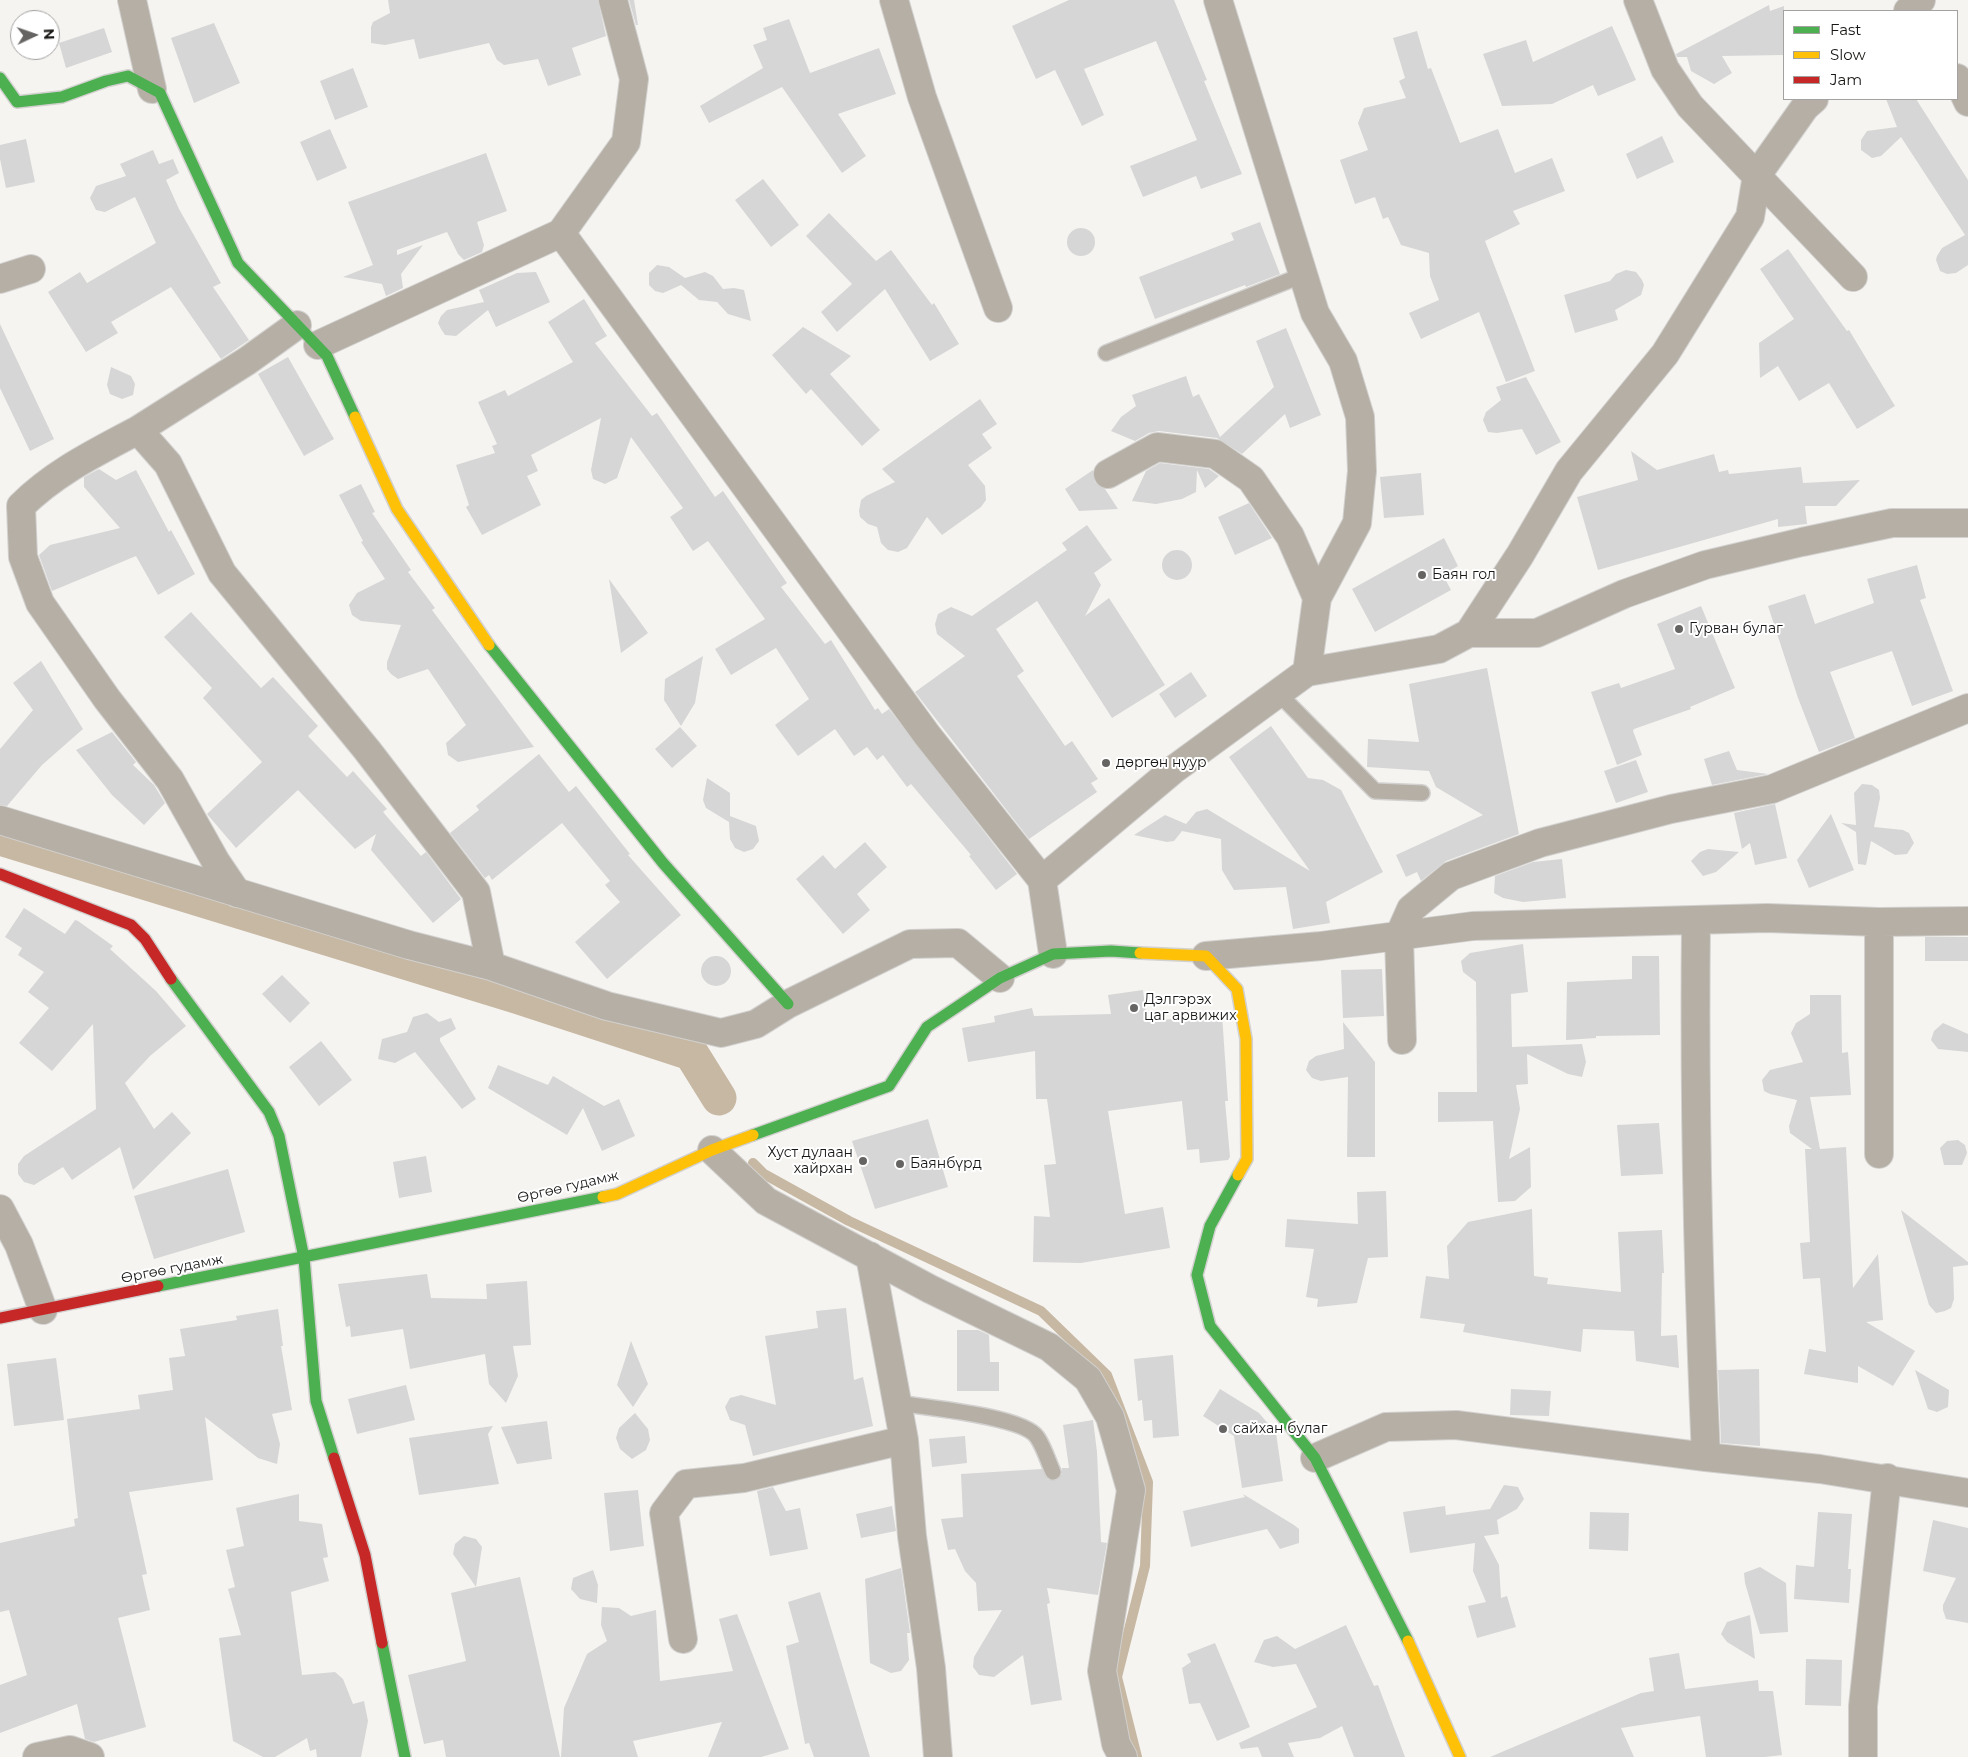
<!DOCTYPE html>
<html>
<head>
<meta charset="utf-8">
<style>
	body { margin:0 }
	#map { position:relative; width:1968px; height:1757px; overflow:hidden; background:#f6f4f1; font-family:Montserrat,sans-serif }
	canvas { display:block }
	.legend { position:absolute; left:1783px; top:10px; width:175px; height:90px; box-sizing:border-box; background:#fff; border:1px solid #a3a2a1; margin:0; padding:6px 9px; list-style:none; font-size:15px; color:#181715 }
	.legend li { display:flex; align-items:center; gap:10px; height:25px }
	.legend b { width:25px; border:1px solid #a3a2a1 }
	.north { position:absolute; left:10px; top:10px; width:50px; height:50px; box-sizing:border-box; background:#fff; border:1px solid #a3a2a1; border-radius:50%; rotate:87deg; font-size:14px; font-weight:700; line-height:20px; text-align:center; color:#181715 }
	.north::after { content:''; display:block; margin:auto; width:18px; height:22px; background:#666462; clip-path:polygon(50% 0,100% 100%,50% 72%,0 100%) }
</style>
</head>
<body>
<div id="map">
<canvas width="1968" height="1757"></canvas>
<ul class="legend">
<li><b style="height:6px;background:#4caf50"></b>Fast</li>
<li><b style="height:6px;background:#ffc107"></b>Slow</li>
<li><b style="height:6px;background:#c62828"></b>Jam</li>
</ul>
<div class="north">N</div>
</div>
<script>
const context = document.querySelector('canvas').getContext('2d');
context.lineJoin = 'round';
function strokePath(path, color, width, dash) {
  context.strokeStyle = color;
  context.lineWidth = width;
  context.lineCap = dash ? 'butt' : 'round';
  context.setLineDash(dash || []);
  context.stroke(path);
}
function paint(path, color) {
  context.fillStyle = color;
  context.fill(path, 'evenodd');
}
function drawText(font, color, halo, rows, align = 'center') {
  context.font = font + ' Montserrat,sans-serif';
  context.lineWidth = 4;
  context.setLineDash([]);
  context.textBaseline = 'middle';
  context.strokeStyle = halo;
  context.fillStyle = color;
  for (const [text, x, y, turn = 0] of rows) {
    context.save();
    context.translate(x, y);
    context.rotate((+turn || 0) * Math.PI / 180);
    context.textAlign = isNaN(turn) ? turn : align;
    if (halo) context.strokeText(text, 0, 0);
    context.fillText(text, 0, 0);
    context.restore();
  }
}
const stream = new Path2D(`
	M753,1163L764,1174L849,1221L1041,1311L1107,1375L1148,1482L1145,1566L1117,1677L1137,1757`);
const canal = new Path2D(`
	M0,838L516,996L691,1053L719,1098`);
const building = new Path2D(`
	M388,0H598L606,36L572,48L581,75L548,86L538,59L504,65L497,60L489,43L419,59L414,39L385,45L371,43V27L373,22L390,13Z
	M629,0H634L638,25H636Z
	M1069,0H1174L1207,80L1204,81L1242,174L1201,189L1196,176L1143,197L1130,166L1197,140L1156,41L1084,69L1104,115L1082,126L1055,70L1036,79L1012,26Z
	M1769,5L1770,11L1784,6V55L1722,56L1732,73L1714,84L1691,71L1687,57H1677L1676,54Z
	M789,19L810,73L879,48L896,94L838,114L866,156L842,173L782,87L709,123L700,106L763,68L753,45L767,40L763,28Z
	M214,23L240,83L194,103L171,38Z
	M1612,26L1636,80L1598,96L1593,85L1552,104L1502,106L1483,54L1526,40L1533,62Z
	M104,28L112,52L66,68L59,43Z
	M1417,31L1428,69L1431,68L1460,143L1498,129L1515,173L1552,158L1565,191L1513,211L1520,224L1485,241L1535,371L1506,382L1479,312L1421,339L1409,313L1439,300L1430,276L1429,253L1401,245L1388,217L1383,219L1375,197L1355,204L1340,160L1368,150L1358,123L1364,108L1406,98L1399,81L1405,78L1393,38Z
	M353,68L368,107L335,120L320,81Z
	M1886,99H1916L1968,180V265L1956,273L1947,274L1940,271L1936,260L1937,256L1942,248L1965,235L1901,137L1881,156L1872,158L1861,150V140L1867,131L1897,127Z
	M330,129L347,168L317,181L300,142Z
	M1662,136L1674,162L1637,179L1626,154Z
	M26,139L35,182L6,188L0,159V145Z
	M153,150L159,164L173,159L179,173L166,180L179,209L221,283L213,287L249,340L221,359L171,287L111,322L118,333L86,352L48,292L80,272L87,283L156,243L135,197L105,212L96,210L90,198L96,186L126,176L120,164Z
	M486,153L507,211L477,222L484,245L482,252L464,260L458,254L447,232L397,250V255L423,245L401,274L403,288L386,296L382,284L343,277L373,265L348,202Z
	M763,179L799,225L771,247L735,200Z
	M829,213L876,261L891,250L932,305L934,303L959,344L930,361L885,289L837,332L821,312L852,284L806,236Z
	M1260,222L1280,274L1246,287L1245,285L1155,319L1139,277L1234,240L1231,233Z
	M1067 242a14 14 0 1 1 28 0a14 14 0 1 1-28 0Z
	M1788,249L1847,331L1849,330L1895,406L1857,429L1829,383L1799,401L1778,366L1760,378L1759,343L1794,319L1760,269Z
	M657,265L669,267L685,278L705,272L713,276L723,289L734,288L744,290L751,321L728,314L717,302L699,300L681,285L663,293L655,291L649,285V273Z
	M1626,270L1636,272L1642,280L1644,285L1641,295L1615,310L1618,320L1575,333L1564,295L1610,281L1616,274Z
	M536,272L550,302L496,327L488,310L456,336L445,335L441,329L438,323L441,316L447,310L484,302L479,290L517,273Z
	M584,299L607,336L595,343L652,416L657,413L715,497L723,491L787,583L781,587L825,644L831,640L875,710L878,708L882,714L889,709L1017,874L996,890L969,856L971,855L911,784L907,787L883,755L877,760L867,747L854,756L835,729L798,756L775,725L809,699L776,648L731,675L715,649L765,619L708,541L693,551L670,517L683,508L631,437L617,478L605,484L593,479L591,470L601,418L531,455L538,471L527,476L541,505L482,535L466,507L469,505L456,465L495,453L492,446L497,444L478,402L505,390L508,396L573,362L548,322Z
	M0,324L54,439L30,451L0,388Z
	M803,327L851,356L830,374L880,430L862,446L811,389L806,394L772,355Z
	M1286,328L1321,415L1290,428L1285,414L1242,454L1217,438L1159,431L1149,433L1135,441L1111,431L1121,417L1136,406L1132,395L1186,376L1193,397L1199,394L1220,437L1274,387L1256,341Z
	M288,357L334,439L304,456L258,374Z
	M111,367L131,376L135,384L133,395L122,399L110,394L107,385Z
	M1526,377L1561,442L1536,455L1522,429L1497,433L1488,432L1483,420L1486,412L1501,400L1496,387Z
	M980,399L997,424L982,434L992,448L968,465L985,486L986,500L981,507L942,535L927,517L907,548L898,552L888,550L881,543L877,527L868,524L860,517L859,511L861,500L866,496L895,482L882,469Z
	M1631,451L1657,470L1714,454L1719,472L1728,470L1729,474L1801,467L1803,483L1860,480L1836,506H1805L1807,524L1778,527V519L1598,570L1577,497L1638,480Z
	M1160,463L1209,469L1219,476L1205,488L1197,470L1196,492L1182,499L1156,504L1132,501L1146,471Z
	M99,469L116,480L136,470L169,532L171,530L195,574L158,595L136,556L52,591L39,555L50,545L120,528L84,487V477Z
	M1093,470L1095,482L1105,489L1118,509L1079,511L1065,489Z
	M1421,473L1424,515L1384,518L1380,477Z
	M361,484L375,512L372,513L411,570L408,572L435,608L432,610L534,747L458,762L448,755L446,743L466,725L428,669L398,679L391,674L387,669V662L401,625L361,621L352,615L349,605L357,593L385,579L361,542L363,541L339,495Z
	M1249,503L1272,538L1235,555L1218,517Z
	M1087,525L1112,560L1094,573L1101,585L1085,616L1109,598L1165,685L1112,718L1037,601L996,629L1024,671L1017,676L1065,746L1072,741L1098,779L1091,783L1097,792L1029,839L915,692L965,656L937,634L935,624L938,614L951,607L972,616L1067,550L1062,543Z
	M1444,538L1458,566L1443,575L1451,590L1375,632L1352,589Z
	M1162 565a15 15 0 1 1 30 0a15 15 0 1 1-30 0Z
	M1917,565L1926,598L1920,600L1953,691L1912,706L1892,651L1830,672L1855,738L1819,752L1798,698L1768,606L1805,594L1815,624L1874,603L1867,579Z
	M609,579L648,633L621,653Z
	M1701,606L1735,688L1690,707L1691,709L1634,729L1633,731L1642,755L1617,765L1591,692L1619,683L1621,688L1675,669L1657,624Z
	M191,612L261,688L273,677L318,726L308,736L347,777L353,771L387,809L383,812L421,856L426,852L461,899L433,923L371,850L376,834L355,849L298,790L236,848L207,814L262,762L203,698L212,688L164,637Z
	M703,656L695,703L681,726L664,700L665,679Z
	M41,661L83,729L42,765L7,806L0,805V749L33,710L13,683Z
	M1487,668L1519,834L1446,861L1421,881L1417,872L1406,877L1396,855L1483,815L1436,787L1429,771L1367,767L1368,739L1419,742L1409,684Z
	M1191,672L1207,696L1175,718L1159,694Z
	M1271,726L1308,778L1323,780L1341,790L1383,872L1326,902L1330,923L1293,929L1286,887L1234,890L1222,870L1221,839L1182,831L1174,841L1167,842L1134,835L1165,815L1186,824L1196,812L1207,809L1310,871L1229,757Z
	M680,727L697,746L672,768L655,749Z
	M112,732L136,762L133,765L154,785L165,803L144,825L112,795L76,750Z
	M1729,751L1737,770L1768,774L1712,785L1704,759Z
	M539,754L569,792L576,786L630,854L628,855L681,915L607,979L575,942L620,902L605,885L610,881L562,823L492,880L489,875L485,878L450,833L479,810L476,806Z
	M1636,760L1648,792L1616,803L1604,771Z
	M707,778L730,793V816L756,826L759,841L753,849L744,852L735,848L730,839L729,822L706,808L703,800Z
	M1862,784L1872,785L1879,790L1880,798L1874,827L1903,830L1909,833L1914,843L1907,854L1895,855L1871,841L1866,865L1858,864L1856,832L1841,823L1856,825L1854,793Z
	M1775,804L1787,858L1755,865L1750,843L1742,849L1734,813Z
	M1831,814L1854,870L1809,888L1797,860Z
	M865,842L887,867L857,894L870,910L843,934L796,879L823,855L835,869Z
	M1708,849L1739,852L1716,872L1703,876L1691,861L1700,852Z
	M1562,859L1566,898L1523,902L1503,898L1494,893L1495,876L1533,862Z
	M24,908L65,934L75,920L78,921L113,946L110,949L156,991L186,1026L150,1056L125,1083L154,1129L172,1112L191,1133L133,1190L120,1147L72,1180L63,1167L34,1185L24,1182L18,1174V1164L24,1156L96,1109L93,1024L52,1071L19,1043L49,1008L28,992L44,972L18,955L22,948L5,937Z
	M1925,937H1968V961H1925Z
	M1523,944L1528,992L1511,994L1512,1047L1582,1044L1586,1062L1582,1077L1568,1074L1527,1054L1528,1084L1516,1085L1520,1109L1509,1159L1530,1147L1531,1187L1515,1201L1498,1202L1493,1121L1438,1122V1092H1477L1476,982L1463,972L1461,961L1470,953Z
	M701 971a15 15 0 1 1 30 0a15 15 0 1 1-30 0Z
	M1632,956H1659L1660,1035L1596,1036V1038L1566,1040L1567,982L1632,979Z
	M1382,969L1384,1016L1343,1018L1341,970Z
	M282,975L310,1003L290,1023L262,994Z
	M1143,990L1147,1021L1222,1015L1228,1101H1225L1230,1157L1228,1160L1200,1163L1199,1149L1187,1150L1182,1101L1108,1111L1125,1214L1163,1207L1170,1248L1081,1263L1033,1262L1034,1216L1050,1217L1044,1165L1056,1164L1047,1099H1036L1035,1051L968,1062L962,1028L995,1022L994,1016L1032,1008L1034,1016L1111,1014L1108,995Z
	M1810,995H1841L1842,1053L1848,1052L1851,1095L1810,1097L1820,1149L1846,1147L1853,1288L1878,1254L1883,1320L1866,1322L1915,1351L1893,1386L1858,1366V1383L1804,1374L1809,1349L1826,1352L1820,1278L1803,1279L1800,1243L1810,1242L1805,1149H1812L1790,1133L1789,1126L1797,1100L1770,1094L1764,1091L1762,1080L1770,1070L1803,1062L1791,1033L1796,1023L1810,1014Z
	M427,1013L439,1022L451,1018L456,1029L440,1038V1041L476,1099L462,1109L415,1052L395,1063L378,1059L382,1039L407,1032L413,1017Z
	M1343,1022L1375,1062V1157H1347L1348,1077L1321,1081L1312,1078L1306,1070L1309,1061L1316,1056L1344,1049Z
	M1943,1023L1968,1034V1052L1938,1049L1931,1040L1934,1031Z
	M321,1041L352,1080L319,1106L289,1067Z
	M498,1065L548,1085L553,1076L604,1106L619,1099L635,1136L602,1151L583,1108L567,1135L488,1088Z
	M928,1119L948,1187L875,1209L852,1141Z
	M1659,1123L1663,1174L1621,1176L1617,1125Z
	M1958,1140L1965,1145L1967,1153L1962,1165H1944L1940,1148L1947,1141Z
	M426,1156L432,1192L399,1198L393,1162Z
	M228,1169L245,1232L154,1259L134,1196Z
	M1386,1191L1388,1257L1368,1258L1357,1303L1317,1307L1318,1299L1306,1297L1314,1249L1285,1247L1287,1219L1358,1224L1357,1192Z
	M1532,1209L1534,1276L1548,1278L1547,1284L1621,1292L1618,1232L1662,1230L1664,1273H1662L1661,1336L1677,1335L1679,1368L1636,1361L1634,1331L1583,1329L1581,1352L1463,1332L1465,1324L1420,1318L1426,1276L1449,1279L1447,1246L1468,1222Z
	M1901,1210L1968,1262V1265L1953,1267L1954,1299L1951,1308L1945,1311L1936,1313L1929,1305Z
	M427,1274L431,1298L487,1299L486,1284L527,1281L531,1345L513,1346L518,1376L506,1403L489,1384L485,1354L410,1369L403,1329L351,1337L350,1326L346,1327L338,1284Z
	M846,1308L854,1380L863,1377L873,1426L753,1456L745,1425L730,1420L725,1407L730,1398L741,1395L776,1405L765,1336L818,1328L816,1311Z
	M278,1309L283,1346H281L292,1410L272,1414L280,1444L277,1464L258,1458L205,1417L213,1480L129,1492L147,1574L142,1575L150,1610L118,1618L146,1727L94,1742L85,1739L77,1704L0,1733V1685L27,1675L9,1610L0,1612V1543L75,1526L74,1519L78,1518L67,1419L140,1409L138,1395L173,1390L169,1358L185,1356L180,1329L237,1320L236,1316Z
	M957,1330H978L989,1335L990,1362H999V1391H957Z
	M631,1341L648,1384L633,1407L617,1385Z
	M1173,1355L1179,1436L1153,1438L1152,1420L1144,1421L1142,1400L1138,1401L1134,1359Z
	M56,1358L64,1420L14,1426L7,1364Z
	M1759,1369L1760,1446L1721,1443L1718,1370Z
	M1915,1370L1949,1390L1948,1407L1937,1412L1928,1409Z
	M406,1385L415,1420L357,1434L348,1399Z
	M1220,1389L1259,1413L1276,1433L1283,1481L1242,1488L1234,1436L1203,1416Z
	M1511,1389L1551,1391L1549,1416L1510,1415Z
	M635,1413L648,1429L650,1440L646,1450L632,1459L620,1449L616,1438L619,1428Z
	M1093,1420L1097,1452L1101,1542L1107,1543L1098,1595L1047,1588L1050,1603L1047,1604L1062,1700L1031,1705L1023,1655L994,1677L979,1675L973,1667L974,1657L1002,1610L978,1611L976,1583L965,1571L955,1549L948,1550L941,1519L963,1517L961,1474L1042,1469L1048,1480H1057L1062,1474V1468H1069L1063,1425Z
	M547,1421L552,1459L517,1464L501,1427Z
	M493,1426L488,1434L499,1484L419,1495L409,1438Z
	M965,1436L967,1463L932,1467L929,1439Z
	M1504,1485L1518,1487L1524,1499L1517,1509L1497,1520L1499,1534L1484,1536L1499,1565L1501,1598L1507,1596L1516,1627L1477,1638L1468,1606L1486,1602L1473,1571L1475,1543L1410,1553L1403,1512L1445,1506L1446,1515L1490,1509Z
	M773,1487L786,1511L800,1508L808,1549L770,1556L757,1491Z
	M638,1490L644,1546L610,1551L604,1493Z
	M299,1494V1521L322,1524L328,1557L323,1558L329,1581L291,1592L302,1675L335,1672L343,1679L353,1704L364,1701L368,1721L361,1757H317L316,1749L310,1751L307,1738L275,1757H263L233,1741L219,1638L241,1635L228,1589L235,1587L226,1550L244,1546L236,1508Z
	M1243,1494L1294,1525L1299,1529V1543L1280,1549L1267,1529L1191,1547L1183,1511L1245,1497Z
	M892,1506L896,1531L861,1538L856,1514Z
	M1590,1512L1629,1513L1628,1551L1589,1549Z
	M1818,1512L1852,1514L1848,1569H1851L1849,1603L1794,1599L1796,1565L1814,1567Z
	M1933,1520L1968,1528V1623L1946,1619L1943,1610V1605L1956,1578L1923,1571Z
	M464,1536L476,1539L482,1547L476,1587L520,1577L560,1757H446L443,1740L424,1744L408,1675L466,1661L451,1593L476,1587L453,1554L455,1544Z
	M1760,1567L1786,1583L1788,1632L1760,1634L1745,1583L1744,1573Z
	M901,1568L910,1633H907L909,1660L901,1671L891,1673L870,1663L865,1579Z
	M593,1570L598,1585L597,1603L580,1599L571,1589L573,1578Z
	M820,1592L870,1757H814L809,1743L805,1744L786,1646L799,1642L788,1602Z
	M602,1607L619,1608L631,1616L656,1610L660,1681L733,1671L719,1619L737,1614L789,1749L761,1757H708L722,1722L633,1741L638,1757H561L564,1708L587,1654L607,1641L601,1625Z
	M1750,1615L1755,1659L1727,1642L1721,1634L1727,1622Z
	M1346,1625L1374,1686L1378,1685L1405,1757H1354L1342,1726L1320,1738L1288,1743L1294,1757H1262L1258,1747L1241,1749L1239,1743L1317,1707L1296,1664L1273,1667L1254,1662L1264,1640L1277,1636L1295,1649Z
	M1215,1643L1250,1727L1217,1741L1200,1703L1189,1704L1182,1668L1191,1662L1187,1654Z
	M1679,1653L1685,1689L1758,1680L1759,1691H1773L1782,1755L1765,1757H1706L1700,1716L1621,1728L1634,1757H1490L1641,1693L1654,1691L1649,1658Z
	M1806,1659L1842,1660L1841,1706L1805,1705Z`);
const lane = new Path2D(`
	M1106,353L1303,275
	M1278,693L1375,791L1422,793
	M897,1403C923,1407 1023,1416 1037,1437C1044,1447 1048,1461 1053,1472`);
const street = new Path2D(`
	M132,0L152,89
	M894,0L922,97L998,308
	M1218,0L1315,313L1343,361L1360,417L1362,471L1357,523L1317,598L1307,672
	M1638,0L1665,69L1690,106L1853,277
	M1908,11L1921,0
	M1957,78L1968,102
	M561,233L927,735L1042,880L1053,954
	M0,279L31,269
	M318,345L561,233L626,142L634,79L613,0
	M138,430L247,361L297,325
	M1108,474L1157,447L1215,454L1251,479L1290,536L1317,598
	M1469,633L1520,555L1569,471L1665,354L1750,217L1757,175L1805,107L1814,99
	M0,820L409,945L491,966L607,1006L721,1033L756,1024L788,1004L910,944L958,943L1000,978
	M1042,880L1173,770L1307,672L1439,649L1469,633H1537L1624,594L1705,565L1802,542L1892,523H1968
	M237,893L216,862L170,780L107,699L40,603L23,557L21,506C55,472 97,452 138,430L168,464L222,573L367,750L476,892L491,966
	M1696,920C1694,1099 1698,1278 1706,1457
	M1879,922V1154
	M1206,956L1321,946L1473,926L1767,918L1879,922L1968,921
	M1402,1040L1399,936L1411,909L1451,876L1540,843L1671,809L1772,789L1968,708
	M712,1150L766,1201L930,1289L1049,1347L1088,1379L1110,1417L1131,1490L1102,1671L1116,1744L1123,1757
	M0,1209L19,1245L43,1310
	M870,1256L904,1440L912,1536L931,1668L938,1757
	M1315,1458L1386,1427L1456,1425L1706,1457L1820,1469L1968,1493
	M683,1639L664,1513L686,1484L744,1478L904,1440
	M37,1757L70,1750L90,1757
	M1863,1757V1706L1887,1478`);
const fast = new Path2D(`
	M0,78L17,102L62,97L106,81L128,76L160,93L238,263L327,356L355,417
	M489,645L663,863L788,1004
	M171,979L269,1112L279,1136L304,1258L316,1401L334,1458
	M753,1135L889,1086L927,1027L1000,978L1053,954L1111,951L1140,953
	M1238,1175L1210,1226L1197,1275L1210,1326L1315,1458L1408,1641
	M158,1286L603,1197
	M382,1643L405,1757`);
const slow = new Path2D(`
	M355,417L397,509L489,645
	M1140,953L1206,956L1237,989L1246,1039L1247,1159L1238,1175
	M603,1197L617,1194L712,1150L753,1135
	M1408,1641L1460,1757`);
const jam = new Path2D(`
	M0,874L131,925L145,939L171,979
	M0,1318L158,1286
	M334,1458L365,1555L382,1643`);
const markers = [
	[1422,575,5,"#666462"],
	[1679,629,5,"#666462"],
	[1106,763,5,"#666462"],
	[1134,1008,5,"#666462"],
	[863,1161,5,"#666462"],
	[900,1164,5,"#666462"],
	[1223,1429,5,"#666462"]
];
const poiNames = [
	["Баян гол",1432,575],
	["Гурван булаг",1689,629],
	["дөргөн нуур",1116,763],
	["Дэлгэрэх",1144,1000],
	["цаг арвижих",1144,1016],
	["Хуст дулаан",853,1153,"right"],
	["хайрхан",853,1169,"right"],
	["Баянбүрд",910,1164],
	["сайхан булаг",1233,1429]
];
const streetNames = [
	["Өргөө гудамж",568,1187,-13],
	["Өргөө гудамж",172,1269,-11]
];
strokePath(stream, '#c7b8a3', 10);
strokePath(canal, '#c7b8a3', 35);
paint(building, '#d6d6d6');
strokePath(lane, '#d2d1cf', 18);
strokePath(street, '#d2d1cf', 30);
strokePath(fast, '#d2d1cf', 14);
strokePath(slow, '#d2d1cf', 14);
strokePath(jam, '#d2d1cf', 14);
strokePath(lane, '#b5afa6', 15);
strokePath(street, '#b5afa6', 28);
strokePath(fast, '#4caf50', 11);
strokePath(slow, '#ffc107', 11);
strokePath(jam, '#c62828', 11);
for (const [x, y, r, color] of markers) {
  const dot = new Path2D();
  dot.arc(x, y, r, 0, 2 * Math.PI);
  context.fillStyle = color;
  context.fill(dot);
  strokePath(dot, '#fff', 2);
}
drawText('14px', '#181715', '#fff', poiNames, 'left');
drawText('14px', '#181715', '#fff', streetNames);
</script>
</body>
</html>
